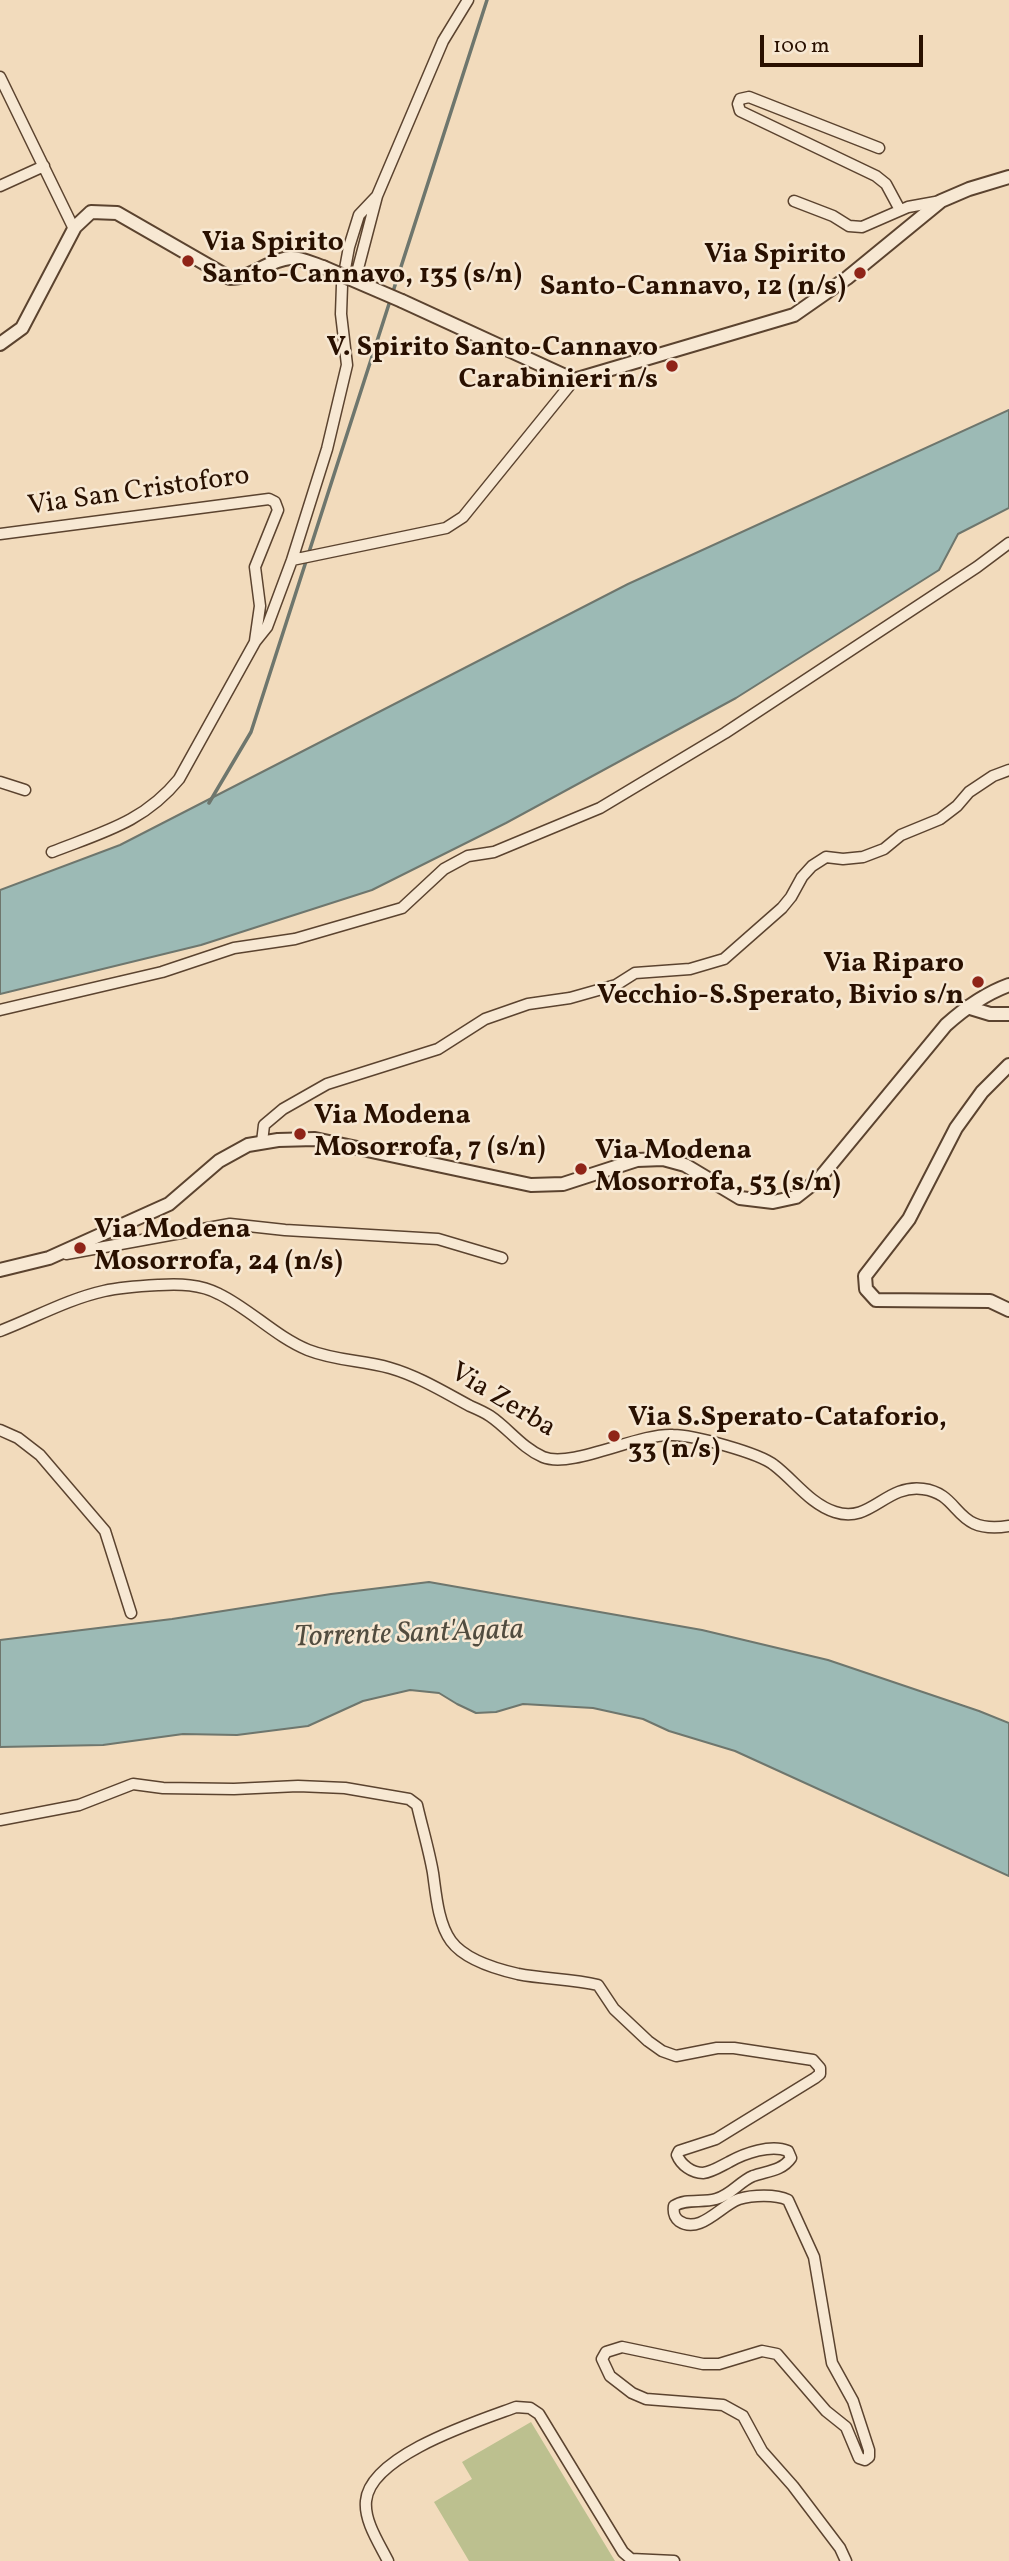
<!DOCTYPE html>
<html>
<head>
<meta charset="utf-8">
<style>
	body { margin:0 }
	#map { position:relative; width:1009px; height:2561px; overflow:hidden; background:#f2dbbc; font-family:Vollkorn,serif }
	canvas { display:block }
	.scale { position:absolute; left:760px; top:35px; width:163px; height:32px; box-sizing:border-box; border:4px solid #291000; border-top:0; padding-left:9px; font-size:21px; line-height:24px; white-space:nowrap; color:#291000; -webkit-text-stroke:5px #f7e8d3; paint-order:stroke }
</style>
</head>
<body>
<div id="map">
<canvas width="1009" height="2561"></canvas>
<div class="scale">100 m</div>
</div>
<script>
const context = document.querySelector('canvas').getContext('2d');
context.lineJoin = 'round';
function paint(path, color) {
  context.fillStyle = color;
  context.fill(path, 'evenodd');
}
function strokePath(path, color, width, dash) {
  context.strokeStyle = color;
  context.lineWidth = width;
  context.lineCap = dash ? 'butt' : 'round';
  context.setLineDash(dash || []);
  context.stroke(path);
}
function drawText(font, color, halo, rows, align = 'center') {
  context.font = font + ' Vollkorn,serif';
  context.lineWidth = 5;
  context.setLineDash([]);
  context.textBaseline = 'middle';
  context.strokeStyle = halo;
  context.fillStyle = color;
  for (const [text, x, y, turn = 0] of rows) {
    context.save();
    context.translate(x, y);
    context.rotate((+turn || 0) * Math.PI / 180);
    context.textAlign = isNaN(turn) ? turn : align;
    if (halo) context.strokeText(text, 0, 0);
    context.fillText(text, 0, 0);
    context.restore();
  }
}
const green = new Path2D(`
	M531,2422L615,2561H469L434,2502L472,2479L462,2462Z`);
const water = new Path2D(`
	M1009,410V508L958,534L939,570L736,698L506,823L372,890L201,945L0,994V890L120,845L628,584Z
	M429,1582L702,1630L828,1660L979,1711L1009,1723V1876L735,1751L669,1731L643,1719L593,1708L523,1704L496,1712L476,1713L457,1704L439,1693L410,1690L363,1701L308,1726L237,1735L183,1734L103,1745L0,1747V1640L172,1619L331,1594Z`);
const stream = new Path2D(`
	M209,803L251,732L487,0`);
const minor = new Path2D(`
	M0,77L74,229
	M879,148L749,97L740,99L738,104L740,111L876,176L886,184L900,210
	M0,186L44,166
	M794,201L833,216L849,226L862,227L908,207L941,201
	M355,280L377,196L443,41L468,0
	M0,534L269,499L275,502L278,510L255,567L260,606L255,641
	M292,560L446,528L463,517L574,380
	M0,782L25,790
	M52,852C103,832 144,822 179,779L255,642L267,627L292,560L327,449L347,365L341,314L342,285L349,247L359,215L377,196
	M0,1010L162,972L234,948L295,939L402,908L444,869L468,856L494,852L600,808L725,733L977,567L1009,543
	M262,1142L264,1125L283,1109L327,1084L438,1049L485,1019L528,1004L570,998L616,985L635,973L690,969L724,959L782,908L791,897L802,877L812,866L826,857L843,859L863,857L884,849L901,835L940,819L957,806L969,792L993,776L1009,770
	M66,1254L230,1224L285,1230L438,1239L502,1258
	M0,1331C34,1318 68,1299 104,1291C122,1287 141,1286 159,1285C180,1284 200,1284 219,1294C250,1309 276,1337 308,1350C336,1361 362,1360 390,1368C418,1376 444,1392 470,1406C477,1409 484,1412 490,1416C508,1428 522,1448 543,1457C572,1469 638,1433 673,1435C693,1435 759,1453 774,1465C794,1480 810,1504 835,1512C871,1524 885,1484 923,1489C963,1494 952,1535 1009,1526
	M0,1430L18,1438L40,1455L105,1531L131,1613
	M0,1820L79,1805L133,1784L163,1788L234,1789L298,1786L345,1788L409,1799L417,1805C422,1827 429,1850 433,1873C436,1894 438,1923 451,1941C465,1960 496,1969 518,1974C544,1979 572,1979 598,1985L614,2009L648,2041L662,2051L676,2056L717,2048H734L813,2060L820,2068V2074L815,2078L716,2139L679,2151L677,2155C681,2165 692,2173 703,2173C712,2172 721,2166 729,2162C745,2153 771,2144 788,2151L791,2158C782,2171 767,2171 753,2176C739,2182 731,2195 716,2199C702,2203 686,2198 674,2206C673,2213 674,2217 679,2221C700,2235 721,2205 739,2199C752,2195 776,2194 788,2200L814,2257L832,2363L853,2401L869,2450V2457L865,2460L859,2458L846,2427L826,2411L777,2354L762,2351L719,2364H703L622,2347L606,2352L602,2359L610,2376L632,2393L646,2399L723,2405L743,2416L762,2451L793,2486L840,2548L846,2561
	M388,2561C379,2543 364,2521 366,2501C370,2455 478,2421 516,2407L530,2408L539,2414L623,2552L631,2559L674,2561`);
const tertiary = new Path2D(`
	M402,301L574,380L794,315L847,278L941,201L969,189L1009,177
	M0,344L22,328L75,227L91,212L117,213L230,278C252,278 268,260 290,258C300,257 313,264 323,267
	M967,1007L990,1014H1009
	M1009,1065L982,1092L956,1128L909,1219L865,1276L866,1289L876,1300L990,1301L1009,1310
	M0,1270L49,1258L169,1204L219,1161L248,1145L278,1140L315,1139L531,1185L563,1184L637,1160L663,1159L685,1165L740,1198L773,1202L796,1197L819,1179L946,1025C965,1008 984,994 1009,985`);
const tertiaryBridge = new Path2D(`
	M323,267L402,301`);
const markers = [
	[188,261,7,"#8f2418"],
	[860,273,7,"#8f2418"],
	[672,366,7,"#8f2418"],
	[978,982,7,"#8f2418"],
	[300,1134,7,"#8f2418"],
	[581,1169,7,"#8f2418"],
	[80,1248,7,"#8f2418"],
	[614,1436,7,"#8f2418"]
];
const poiNames = [
	["Via Spirito",202,245],
	["Santo-Cannavo, 135 (s/n)",202,277],
	["Via Spirito",846,257,"right"],
	["Santo-Cannavo, 12 (n/s)",846,289,"right"],
	["V. Spirito Santo-Cannavo",658,350,"right"],
	["Carabinieri n/s",658,382,"right"],
	["Via Riparo",964,966,"right"],
	["Vecchio-S.Sperato, Bivio s/n",964,998,"right"],
	["Via Modena",314,1118],
	["Mosorrofa, 7 (s/n)",314,1150],
	["Via Modena",595,1153],
	["Mosorrofa, 53 (s/n)",595,1185],
	["Via Modena",94,1232],
	["Mosorrofa, 24 (n/s)",94,1264],
	["Via S.Sperato-Cataforio,",628,1420],
	["33 (n/s)",628,1452]
];
const streetNames = [
	["Via San Cristoforo",139,493,-8],
	["Via Zerba",502,1402,31]
];
const waterNames = [
	["Torrente Sant'Agata",409,1636,-2]
];
paint(green, '#bcc08f');
paint(water, '#9cbab5');
strokePath(water, '#6e766d', 2);
strokePath(stream, '#6e766d', 3.5);
strokePath(minor, '#5b432f', 13);
strokePath(tertiary, '#5b432f', 16);
strokePath(minor, '#f7e8d3', 10);
strokePath(tertiary, '#f7e8d3', 12);
strokePath(tertiaryBridge, '#5b432f', 16, []);
strokePath(tertiaryBridge, '#f7e8d3', 12);
for (const [x, y, r, color] of markers) {
  const dot = new Path2D();
  dot.arc(x, y, r, 0, 2 * Math.PI);
  context.fillStyle = color;
  context.fill(dot);
  strokePath(dot, '#f7e8d3', 2.5);
}
drawText('bold 28px', '#291000', '#f7e8d3', poiNames, 'left');
drawText('28px', '#291000', '#f7e8d3', streetNames);
drawText('italic 30px', '#514c3f', '#f7e8d3', waterNames);
</script>
</body>
</html>
